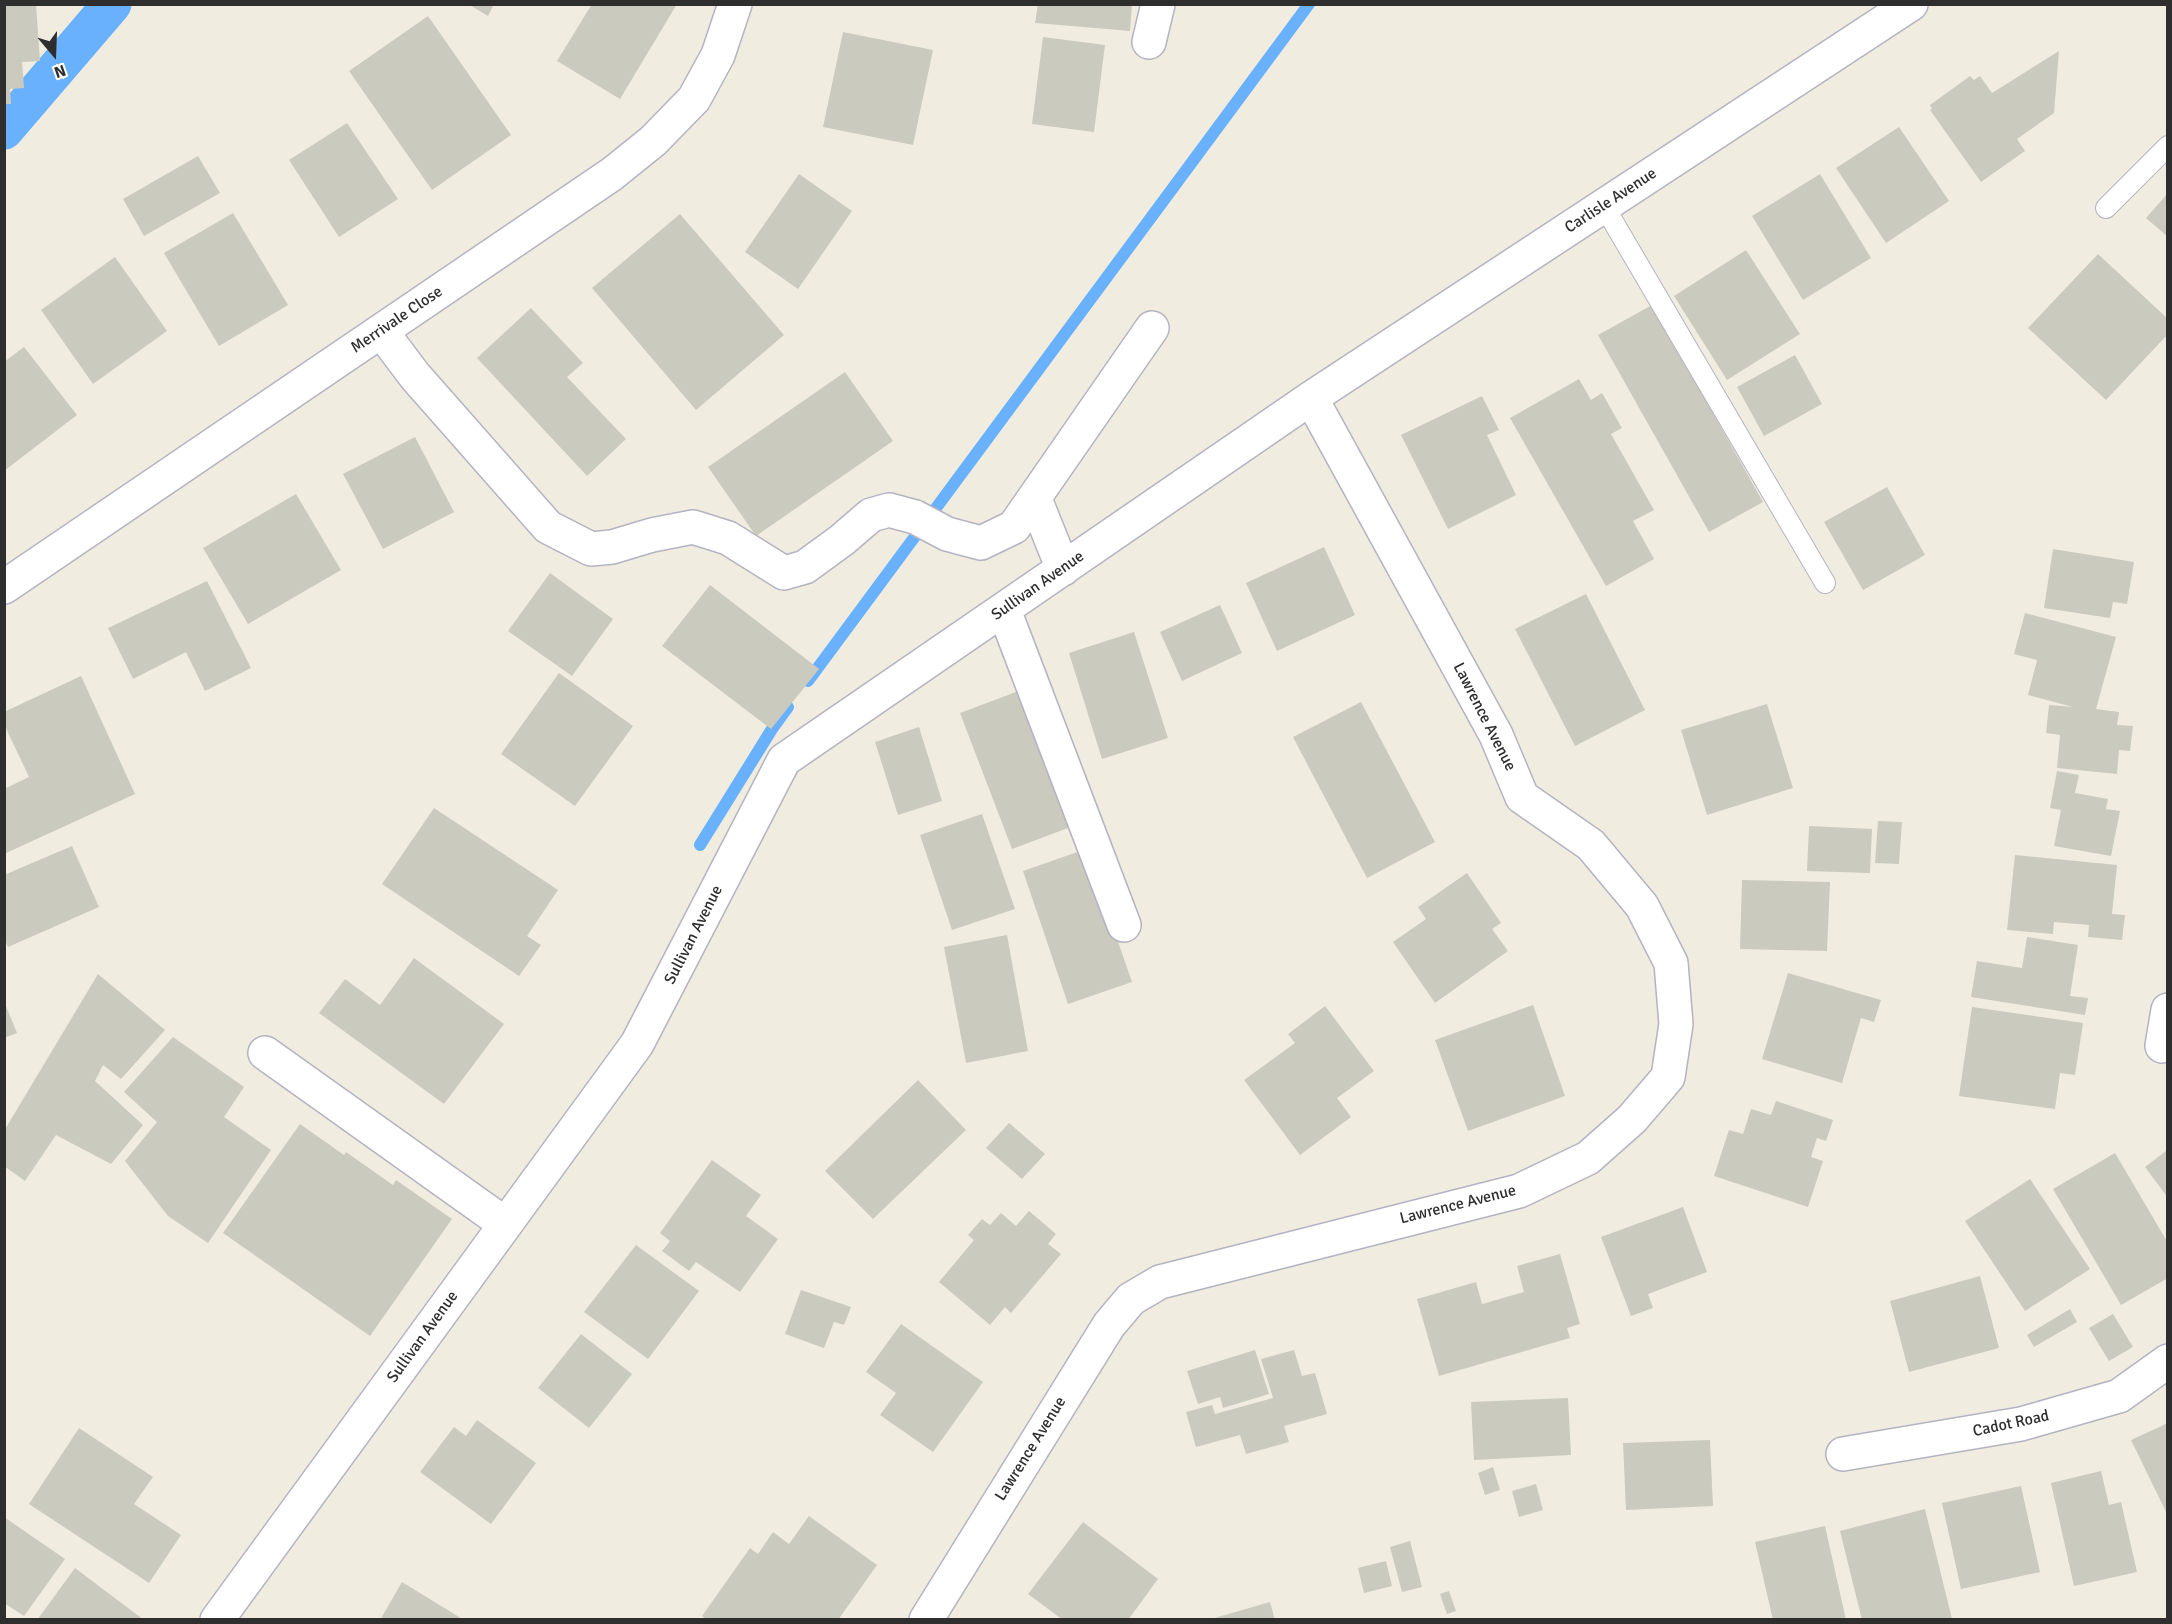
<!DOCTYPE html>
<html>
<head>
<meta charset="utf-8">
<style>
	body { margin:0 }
	#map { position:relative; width:2172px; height:1624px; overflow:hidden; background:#f0ede0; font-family:Signika,sans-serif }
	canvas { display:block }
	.frame { position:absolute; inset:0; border:6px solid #2e2e2e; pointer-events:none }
	.north { position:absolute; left:24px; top:24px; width:60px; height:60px; -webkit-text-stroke:4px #fff; paint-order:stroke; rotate:161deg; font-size:16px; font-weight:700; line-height:24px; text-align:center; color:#2e2e2e }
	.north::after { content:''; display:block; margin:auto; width:21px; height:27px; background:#2e2e2e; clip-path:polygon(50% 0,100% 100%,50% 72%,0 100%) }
</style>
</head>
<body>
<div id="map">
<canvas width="2172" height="1624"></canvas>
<div class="frame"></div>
<div class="north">N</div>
</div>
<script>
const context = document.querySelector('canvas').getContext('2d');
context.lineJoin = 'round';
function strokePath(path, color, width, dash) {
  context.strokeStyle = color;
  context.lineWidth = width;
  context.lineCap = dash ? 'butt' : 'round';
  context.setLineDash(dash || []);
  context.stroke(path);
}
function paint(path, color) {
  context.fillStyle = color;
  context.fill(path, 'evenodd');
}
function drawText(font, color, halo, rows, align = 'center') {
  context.font = font + ' Signika,sans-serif';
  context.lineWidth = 6;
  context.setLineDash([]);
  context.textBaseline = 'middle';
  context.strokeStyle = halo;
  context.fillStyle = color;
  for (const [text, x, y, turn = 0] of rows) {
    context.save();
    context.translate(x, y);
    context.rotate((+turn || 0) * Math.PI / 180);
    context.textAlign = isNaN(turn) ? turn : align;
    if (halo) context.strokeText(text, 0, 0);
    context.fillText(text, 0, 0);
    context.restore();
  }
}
const stream = new Path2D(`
	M808,681L1309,4
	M700,845L772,729L788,707`);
const canal = new Path2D(`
	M4,130L112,4`);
const building = new Path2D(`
	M4,4H36L40,61L22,62L24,88L10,89L11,104H4Z
	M468,4H494L488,16Z
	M592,4H677L620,99L557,61Z
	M1038,4H1132L1130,31L1035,23Z
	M428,16L511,135L432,190L349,71Z
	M843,32L933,50L913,145L823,127Z
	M1043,37L1105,45L1094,132L1032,124Z
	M2059,51L2054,113L2017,139L2025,151L1981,182L1930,110L1932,109L1930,105L1970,76L1974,80L1980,76L1992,93Z
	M347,123L398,199L339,237L289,160Z
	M1899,127L1949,201L1886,243L1836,168Z
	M198,156L220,193L144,236L123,199Z
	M799,174L852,211L798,289L745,252Z
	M1820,174L1871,258L1803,300L1752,216Z
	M2168,193V237L2146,218Z
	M233,213L288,305L219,346L164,253Z
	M680,214L784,335L696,410L592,288Z
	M1746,250L1800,334L1727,380L1674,296Z
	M2098,254L2168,319V334L2106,400L2028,328Z
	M115,257L167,331L93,384L41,310Z
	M1652,305L1763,502L1709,532L1598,335Z
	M531,308L583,363L567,377L626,439L587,476L477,358Z
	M24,347L77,415L4,471V362Z
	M1795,355L1822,404L1764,436L1737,387Z
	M845,372L893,441L756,536L708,467Z
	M1579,379L1591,400L1602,393L1622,428L1611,434L1654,510L1633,521L1654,559L1606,586L1510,418Z
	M1482,396L1499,430L1487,435L1516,495L1448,529L1401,435Z
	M415,437L454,512L383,549L343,474Z
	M1887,487L1925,555L1863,590L1824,522Z
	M296,494L341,570L248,624L203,548Z
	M1324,547L1355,615L1277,651L1246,583Z
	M2053,549L2134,562L2127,604L2113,602L2110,618L2044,608Z
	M550,573L613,619L572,676L508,631Z
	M207,581L251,668L205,691L186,652L133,679L108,628Z
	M710,585L819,669L771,729L662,646Z
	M1586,594L1645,710L1575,746L1515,629Z
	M1220,605L1242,653L1182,681L1160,632Z
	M2025,613L2116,637L2096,709L2119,712L2117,725L2133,726L2130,751L2119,750L2117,774L2057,768L2060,735L2046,733L2049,705L2073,707L2028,695L2037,660L2014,654Z
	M1134,632L1168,738L1102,759L1069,653Z
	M559,673L633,726L575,806L501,754Z
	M81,676L135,794L4,854V789L29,777L4,724V712Z
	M1024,689L1076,825L1012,849L960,713Z
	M1361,702L1435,842L1367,878L1293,737Z
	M1767,704L1793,788L1707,815L1681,730Z
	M919,727L942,801L898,815L875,742Z
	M2057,771L2079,775L2075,793L2108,799L2106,809L2120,811L2111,856L2054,846L2061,810L2050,808Z
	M434,808L558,890L527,936L541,945L519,976L382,884Z
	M982,814L1015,909L952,930L920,835Z
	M1878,821L1902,822L1899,864L1875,863Z
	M1809,826L1872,829L1870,873L1807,871Z
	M72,846L99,907L8,947L4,938V875Z
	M1086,849L1132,982L1068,1004L1023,871Z
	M2015,855L2117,865L2112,914L2125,915L2122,940L2088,937L2089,925L2054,922L2053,934L2007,930Z
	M1467,873L1501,923L1492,929L1508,951L1435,1003L1393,942L1426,919L1418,907Z
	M1742,880L1830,882L1827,951L1740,949Z
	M1007,935L1028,1051L966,1063L944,947Z
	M2027,937L2078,945L2070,996L2088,998L2085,1015L1971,997L1977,961L2022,968Z
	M414,958L504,1024L444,1104L319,1013L345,979L380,1005Z
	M1788,973L1881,1000L1874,1022L1861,1018L1842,1083L1762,1059Z
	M98,974L165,1030L121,1079L103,1065L95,1081L143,1125L111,1164L56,1135L25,1181L4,1166V1131Z
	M4,1001L17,1033L4,1038Z
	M1533,1005L1565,1096L1468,1131L1435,1040Z
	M1325,1006L1374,1071L1337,1098L1351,1117L1300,1155L1244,1080L1295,1043L1288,1034Z
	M1972,1007L2083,1023L2075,1075L2060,1073L2055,1109L1959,1096Z
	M173,1037L244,1087L224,1117L271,1150L208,1243L168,1216L125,1161L157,1122L124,1092Z
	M918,1080L966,1130L873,1219L825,1171Z
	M1776,1101L1833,1120L1826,1141L1817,1138L1811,1157L1823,1161L1808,1207L1714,1176L1729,1130L1743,1134L1751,1109L1771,1115Z
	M1009,1123L1045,1154L1022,1179L986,1148Z
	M300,1124L344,1155L346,1152L393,1185L396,1180L452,1219L370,1336L223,1233Z
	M2166,1151L2168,1154V1198L2145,1167Z
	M2115,1153L2168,1243V1278L2121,1305L2053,1189Z
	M712,1160L761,1195L746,1216L778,1239L740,1292L696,1262L689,1271L662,1251L670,1241L660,1233Z
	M2030,1179L2090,1269L2025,1311L1965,1221Z
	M1683,1207L1707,1272L1648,1294L1653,1308L1631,1316L1601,1237Z
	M1029,1211L1056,1234L1048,1244L1061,1254L1011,1313L1005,1307L990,1325L939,1282L974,1240L968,1235L982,1219L990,1225L1001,1213L1016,1226Z
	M636,1245L699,1291L648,1359L584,1312Z
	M1560,1254L1580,1324L1567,1328L1570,1338L1439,1376L1417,1299L1476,1282L1482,1304L1524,1292L1517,1266Z
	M1980,1276L1999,1348L1909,1372L1890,1301Z
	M801,1290L851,1307L844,1325L834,1322L824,1348L785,1334Z
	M2070,1309L2077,1322L2034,1347L2027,1335Z
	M2113,1314L2133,1347L2109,1361L2089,1328Z
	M901,1324L983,1382L933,1452L880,1415L896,1393L866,1372Z
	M581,1334L632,1374L589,1428L538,1388Z
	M1255,1350L1269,1394L1223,1408L1220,1397L1198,1404L1187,1371Z
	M1294,1350L1302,1376L1315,1373L1327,1414L1284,1426L1289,1442L1246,1454L1240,1435L1196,1447L1186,1412L1212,1405L1215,1414L1273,1398L1261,1359Z
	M1568,1398L1571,1455L1474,1460L1471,1402Z
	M477,1420L536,1463L491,1524L420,1472L454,1427L466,1436Z
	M2168,1423V1516L2131,1440Z
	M79,1428L153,1477L134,1504L181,1535L149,1583L29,1504Z
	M1710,1440L1713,1506L1626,1510L1623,1443Z
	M1493,1467L1500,1490L1485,1495L1478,1473Z
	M2101,1471L2109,1505L2121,1502L2137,1572L2074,1586L2051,1483Z
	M1536,1484L1543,1510L1519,1517L1512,1491Z
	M2021,1486L2040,1572L1961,1589L1942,1503Z
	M1925,1509L1952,1619L1862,1620L1840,1531Z
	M809,1516L877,1565L838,1620H707L702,1616L750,1548L758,1554L773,1532L789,1544Z
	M4,1517L65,1559L24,1616L4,1603Z
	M1083,1522L1158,1579L1128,1620H1063L1028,1594Z
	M1825,1526L1846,1620H1773L1755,1542Z
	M1410,1541L1422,1587L1402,1592L1390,1547Z
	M1386,1561L1392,1586L1364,1593L1358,1568Z
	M75,1568L144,1620H37Z
	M402,1582L464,1620H380Z
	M1449,1591L1456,1611L1447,1614L1440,1594Z
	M1270,1602L1275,1620H1211V1619Z`);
const service = new Path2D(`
	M1604,206L1825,583
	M2106,208L2168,146`);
const minor = new Path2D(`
	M1149,42L1158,4
	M381,331L415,376L548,527L591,549L612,547L652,535L693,527L728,538L784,573L805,567L842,540L871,515L889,510L915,517L947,534L981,543L1014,527L1152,328
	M1035,499L1063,569
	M4,587L612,174L653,141L694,99L718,55L735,4
	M1004,610L1124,925
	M2162,1046L2168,1010
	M265,1053L505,1224
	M1843,1454L2021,1424L2119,1396L2168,1361
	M217,1620L637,1044L784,760L1311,398L1911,4
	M926,1620L1109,1325L1131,1299L1160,1282L1519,1191L1588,1158L1632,1119L1668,1077L1676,1024L1671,963L1642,906L1591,845L1522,797L1496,735L1311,398`);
const streetNames = [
	["Carlisle Avenue",1611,201,-33],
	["Merrivale Close",397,320,-34],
	["Sullivan Avenue",1038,586,-35],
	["Lawrence Avenue",1484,717,63],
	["Sullivan Avenue",694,935,-63],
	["Lawrence Avenue",1458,1205,-14],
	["Sullivan Avenue",423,1337,-54],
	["Cadot Road",2011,1424,-12],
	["Lawrence Avenue",1031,1449,-58]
];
strokePath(stream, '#69b1fc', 12);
strokePath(canal, '#69b1fc', 39);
paint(building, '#cbcabe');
strokePath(service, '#b4b3c2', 22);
strokePath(minor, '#b4b3c2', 36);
strokePath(service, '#fff', 20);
strokePath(minor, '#fff', 33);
drawText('16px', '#2e2e2e', '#fff', streetNames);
</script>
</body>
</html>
